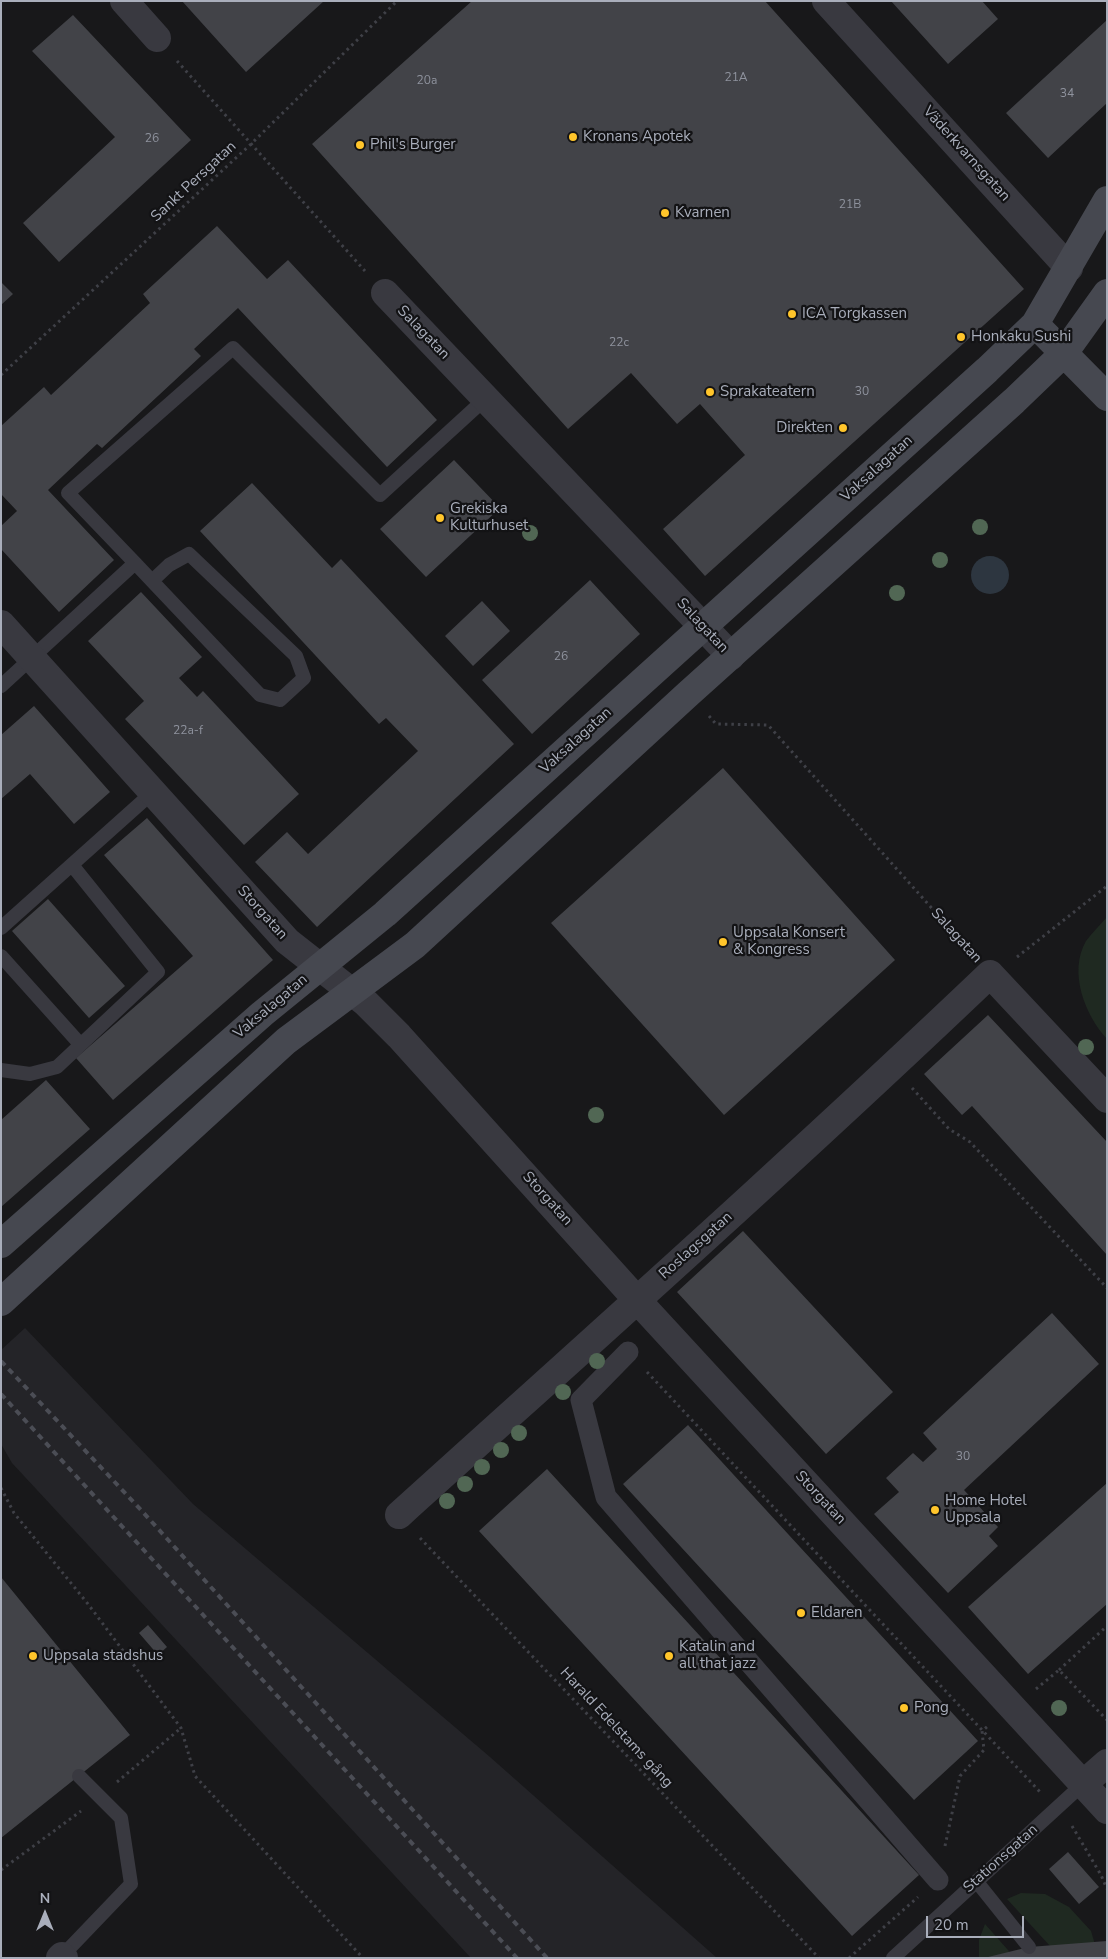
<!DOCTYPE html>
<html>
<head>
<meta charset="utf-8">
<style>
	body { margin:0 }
	#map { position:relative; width:1108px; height:1959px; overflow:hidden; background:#18181a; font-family:"Nunito Sans",sans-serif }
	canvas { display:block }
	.frame { position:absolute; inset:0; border:2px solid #a9aebb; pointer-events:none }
	.north { position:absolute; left:20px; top:1889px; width:50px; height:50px; -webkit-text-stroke:4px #131315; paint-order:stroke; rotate:0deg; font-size:14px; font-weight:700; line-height:20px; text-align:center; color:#a9aebb }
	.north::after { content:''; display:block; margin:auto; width:18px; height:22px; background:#a9aebb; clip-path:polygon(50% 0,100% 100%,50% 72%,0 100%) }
	.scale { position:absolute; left:926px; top:1916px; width:98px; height:22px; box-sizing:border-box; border:2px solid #a9aebb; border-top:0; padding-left:6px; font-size:15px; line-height:18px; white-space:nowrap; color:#a9aebb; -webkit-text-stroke:4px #131315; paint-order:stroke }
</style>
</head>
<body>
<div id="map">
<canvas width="1108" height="1959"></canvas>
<div class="frame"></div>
<div class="north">N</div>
<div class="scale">20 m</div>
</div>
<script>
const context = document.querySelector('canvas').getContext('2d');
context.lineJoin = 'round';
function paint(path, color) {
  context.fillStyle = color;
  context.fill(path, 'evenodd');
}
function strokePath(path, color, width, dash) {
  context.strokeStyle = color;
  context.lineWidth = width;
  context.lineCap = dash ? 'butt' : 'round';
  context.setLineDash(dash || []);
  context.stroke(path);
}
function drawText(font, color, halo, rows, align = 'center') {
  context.font = font + ' "Nunito Sans",sans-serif';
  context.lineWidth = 4.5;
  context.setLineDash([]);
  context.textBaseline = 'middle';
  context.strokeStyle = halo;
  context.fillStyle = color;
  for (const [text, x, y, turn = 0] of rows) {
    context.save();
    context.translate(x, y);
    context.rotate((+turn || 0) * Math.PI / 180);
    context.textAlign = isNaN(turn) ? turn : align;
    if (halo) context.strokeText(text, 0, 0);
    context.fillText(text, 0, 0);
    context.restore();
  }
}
const built = new Path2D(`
	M25,1328L193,1504L490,1757L717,1958H471L12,1463L1,1444V1350Z`);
const green = new Path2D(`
	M1107,917V1039C1085,1015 1068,972 1086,941C1092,933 1100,925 1107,917Z
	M1021,1893L1045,1894L1069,1907L1091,1931L1099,1958H1061L1007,1899Z
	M985,1924L1015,1958H979V1940Z`);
const water = new Path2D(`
	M971 575a19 19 0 1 1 38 0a19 19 0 1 1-38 0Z`);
const building = new Path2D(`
	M182,1H324L246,72Z
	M472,1H765L1024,289L705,576L663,529L745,455L700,404L677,424L631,373L568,429L312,144Z
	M891,1H982L998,19L948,64Z
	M73,15L191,140L59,262L23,223L115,137L32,51Z
	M1107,20V103L1048,158L1006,113Z
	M217,226L267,279L288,260L437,420L387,467L238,308L194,349L201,356L102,448L97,444L48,490L114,560L59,612L1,549V526L17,511L1,494V426L44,387L51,395L150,303L143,294Z
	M1,282L13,294L1,305Z
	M454,460L500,508L426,577L380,529Z
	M252,483L332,568L341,559L514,744L317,927L255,862L287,832L308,854L418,751L386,718L379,724L200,531Z
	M590,580L640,634L532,734L482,680Z
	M141,592L202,657L179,678L197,697L203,691L299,794L244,845L125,719L144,701L88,641Z
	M482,601L510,631L473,666L445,636Z
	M34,706L110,792L74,824L30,774L1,799V735Z
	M723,768L895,960L724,1115L551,923Z
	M147,818L273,960L113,1100L76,1058L193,956L104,855Z
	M48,899L125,986L89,1018L12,931Z
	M988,1015L1107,1142V1255L972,1106L962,1115L924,1074Z
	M46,1080L90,1129L1,1207V1120Z
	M743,1231L893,1392L826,1454L677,1292Z
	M1052,1313L1099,1364L964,1490L998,1527L989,1536L998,1546L948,1593L874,1514L899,1492L886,1478L913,1453L923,1462L937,1449L923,1433Z
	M688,1425L978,1741L914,1800L623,1484Z
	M547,1469L919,1875L852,1936L479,1531Z
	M1107,1483V1604L1028,1674L968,1607Z
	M1,1577L130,1735L1,1838Z
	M148,1625L167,1647L158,1655L139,1633Z
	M1068,1852L1099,1887L1079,1904L1049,1869Z
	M1107,1941V1958H984L1029,1947Z`);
const path = new Path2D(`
	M177,61L365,271
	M1,375L251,144L397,1
	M709,716L716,724L768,725L971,952
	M1017,957L1107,886
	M912,1088L949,1129L970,1142L1107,1288
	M647,1372L1041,1793
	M1,1488L14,1513L88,1604L181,1728L195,1776L363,1958
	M420,1538L819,1958
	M1059,1670L1107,1626
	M1036,1689L1059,1670L1107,1720
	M117,1782L181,1728
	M1072,1826L1101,1875L1107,1889
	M945,1846L960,1776L984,1750L982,1731L988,1726
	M1,1870L81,1811
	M849,1958L918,1897`);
const service = new Path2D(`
	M135,563L68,493L233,348L380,495L485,399
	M1,686L135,563L152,581L260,695L280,700L304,678L296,656L189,554L169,565L152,581
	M1,928L153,792
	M1,956L80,1044
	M1,1070L30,1074L57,1067L158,972L72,865
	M977,1882L1029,1947
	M62,1956L131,1884L121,1818L79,1776
	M893,1958L1083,1784`);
const pedestrian = new Path2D(`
	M628,1352L581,1400L606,1497L938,1880`);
const minor = new Path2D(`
	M124,1L157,38
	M385,293L731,656
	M1,624L287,941L366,1003L399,1036L637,1300L1107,1810
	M399,1515C597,1336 797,1158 990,974L1107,1099
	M1083,1784L1107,1763
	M60,1958L62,1956L64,1958`);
const tertiary = new Path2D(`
	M826,1L1069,268`);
const secondary = new Path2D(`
	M1035,324L1107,397
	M1,1244L262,1014L385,914L987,370L1035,324L1107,200
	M1,1302L286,1041L415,945L688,694L1014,401L1064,353L1107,293`);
const rail = new Path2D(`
	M1,1361L141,1510L547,1958
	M1,1394L517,1958`);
const trees = [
	[980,527],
	[530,533],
	[940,560],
	[897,593],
	[1086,1047],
	[596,1115],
	[597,1361],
	[563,1392],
	[519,1433],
	[501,1450],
	[482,1467],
	[465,1484],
	[447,1501],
	[1059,1708]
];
const markers = [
	[573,137,5,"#ffc52b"],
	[360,145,5,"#ffc52b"],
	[665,213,5,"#ffc52b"],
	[792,314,5,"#ffc52b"],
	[961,337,5,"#ffc52b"],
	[710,392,5,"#ffc52b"],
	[843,428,5,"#ffc52b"],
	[440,518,5,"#ffc52b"],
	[723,942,5,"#ffc52b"],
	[935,1510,5,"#ffc52b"],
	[801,1613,5,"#ffc52b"],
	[33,1656,5,"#ffc52b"],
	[669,1656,5,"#ffc52b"],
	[904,1708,5,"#ffc52b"]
];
const numberNames = [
	["21A",736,78],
	["20a",427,81],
	["34",1067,94],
	["26",152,139],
	["21B",850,205],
	["22c",619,343],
	["30",862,392],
	["26",561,657],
	["22a-f",188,731],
	["30",963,1457]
];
const poiNames = [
	["Kronans Apotek",583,137],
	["Phil's Burger",370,145],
	["Kvarnen",675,213],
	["ICA Torgkassen",802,314],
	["Honkaku Sushi",971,337],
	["Sprakateatern",720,392],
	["Direkten",833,428,"right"],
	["Grekiska",450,509],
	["Kulturhuset",450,526],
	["Uppsala Konsert",733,933],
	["& Kongress",733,950],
	["Home Hotel",945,1501],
	["Uppsala",945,1518],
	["Eldaren",811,1613],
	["Katalin and",679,1647],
	["all that jazz",679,1664],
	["Uppsala stadshus",43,1656],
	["Pong",914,1708]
];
const streetNames = [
	["Väderkvarnsgatan",966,154,48],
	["Sankt Persgatan",194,182,-43],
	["Salagatan",423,333,46],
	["Vaksalagatan",877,469,-42],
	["Salagatan",702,626,47],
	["Vaksalagatan",576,741,-42],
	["Storgatan",262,913,48],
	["Salagatan",956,936,48],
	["Vaksalagatan",271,1007,-40],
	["Storgatan",547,1199,48],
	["Roslagsgatan",696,1246,-42],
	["Storgatan",820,1498,47],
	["Harald Edelstams gång",616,1728,47],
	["Stationsgatan",1001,1859,-42]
];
paint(built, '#242428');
paint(green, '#1f2921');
paint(water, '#2d3640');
paint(building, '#424348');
strokePath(path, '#3f4047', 3, [2.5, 4]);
strokePath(service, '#393940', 14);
strokePath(pedestrian, '#393940', 21);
strokePath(minor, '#393940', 28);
strokePath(tertiary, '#393940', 28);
strokePath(secondary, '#464850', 28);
strokePath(rail, '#4b4d55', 4, [6, 5]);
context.fillStyle = '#516754';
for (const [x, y] of trees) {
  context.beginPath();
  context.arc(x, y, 8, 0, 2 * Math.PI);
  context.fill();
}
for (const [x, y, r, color] of markers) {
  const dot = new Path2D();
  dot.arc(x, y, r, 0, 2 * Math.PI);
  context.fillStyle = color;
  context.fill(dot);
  strokePath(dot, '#131315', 2);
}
drawText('12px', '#8f939e', null, numberNames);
drawText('15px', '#a9aebb', '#131315', poiNames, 'left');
drawText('15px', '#a9aebb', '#131315', streetNames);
</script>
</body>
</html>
